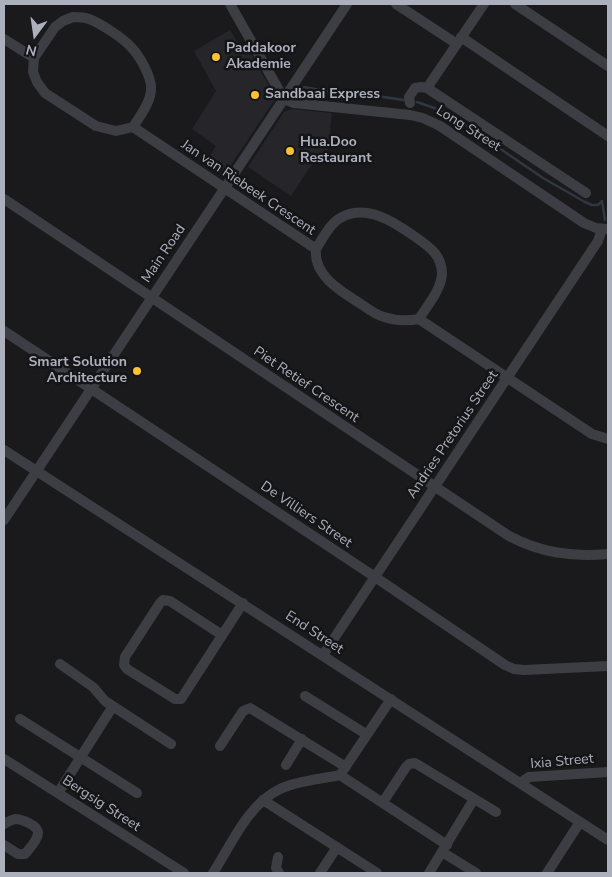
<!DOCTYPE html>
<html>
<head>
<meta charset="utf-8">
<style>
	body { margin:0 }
	#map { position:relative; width:612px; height:877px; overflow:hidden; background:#1a1a1c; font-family:"Nunito Sans",sans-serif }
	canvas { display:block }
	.frame { position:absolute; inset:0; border:5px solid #acb0bc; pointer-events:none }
	.north { position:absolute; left:10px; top:10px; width:50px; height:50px; -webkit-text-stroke:4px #151518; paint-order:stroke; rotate:194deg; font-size:14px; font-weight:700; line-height:20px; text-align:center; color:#acb0bc }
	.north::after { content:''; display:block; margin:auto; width:18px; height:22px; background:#acb0bc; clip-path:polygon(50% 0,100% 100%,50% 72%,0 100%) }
</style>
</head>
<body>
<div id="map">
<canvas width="612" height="877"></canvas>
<div class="frame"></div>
<div class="north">N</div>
</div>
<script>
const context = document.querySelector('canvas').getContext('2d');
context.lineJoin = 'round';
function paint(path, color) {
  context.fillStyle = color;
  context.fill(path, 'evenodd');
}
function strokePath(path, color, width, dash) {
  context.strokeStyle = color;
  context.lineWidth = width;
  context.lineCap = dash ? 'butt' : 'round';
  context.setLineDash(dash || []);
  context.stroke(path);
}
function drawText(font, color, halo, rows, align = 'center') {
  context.font = font + ' "Nunito Sans",sans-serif';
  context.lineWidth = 5;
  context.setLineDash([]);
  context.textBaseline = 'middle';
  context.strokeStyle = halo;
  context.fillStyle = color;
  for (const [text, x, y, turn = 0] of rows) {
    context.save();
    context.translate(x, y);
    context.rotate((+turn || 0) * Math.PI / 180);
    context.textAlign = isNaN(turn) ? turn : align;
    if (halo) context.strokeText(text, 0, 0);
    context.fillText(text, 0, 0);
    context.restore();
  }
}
const built = new Path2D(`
	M230,30L243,52L248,49L274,94L275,99L223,177L204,165L216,146L192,129L216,91L194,51Z
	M292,109L332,113L327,159L316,158L291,196L248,167L284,112Z`);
const stream = new Path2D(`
	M300,89L304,87L347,95L356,93L404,100
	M417,102L440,110L461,122L543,178L585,202L592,205H598L602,201L605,220`);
const minor = new Path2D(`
	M230,4L284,99L294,103L410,115L423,118L440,126L584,223L596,228L607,229
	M396,4L457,44
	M515,4L608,66
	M73,17C79,17 84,17 89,19C100,23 123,38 131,47C139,55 152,77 151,89C151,102 140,116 133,127L116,131L96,126L45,93L37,82L33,72L34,58L55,27L63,21Z
	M461,37L608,136
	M4,39L34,58
	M427,88L484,4
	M410,103L409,97L415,88L421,87L427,88L586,193
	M133,127L316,249
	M4,199L509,536C541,553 572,557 608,554
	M316,249C313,276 342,292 361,304C368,309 376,315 384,317C396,321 408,321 419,319L592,434L608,439
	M316,249C323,238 330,223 342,217C367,204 394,222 414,236C428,246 442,254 442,274C441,290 427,306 419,319
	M4,331L375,577L505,665L514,669L524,670L608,666
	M4,450L608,840
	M4,520L347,4
	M222,635L170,601L163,600L160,603L125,657L124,665L127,669L175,699H181L183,696C203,665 223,634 243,603
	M323,655L598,241L602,229
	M60,664L93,687L105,701L171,744
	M305,696L366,734
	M20,719L137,793
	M220,746L243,711L250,708L346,767
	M4,759L184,873
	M286,765L302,739
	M340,775L447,845
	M520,783L529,777L608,772
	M58,793L113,706
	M263,800L377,873
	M383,802L406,767L409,764L415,763L496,812
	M4,824C7,822 11,820 15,819C21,819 38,825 38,833C38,840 29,849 25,854H18L4,845
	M442,852L476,873
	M278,857L276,868L279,873
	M213,873C232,844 247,805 280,789C296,781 322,779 340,775L391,699
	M320,873L337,847
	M429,873L474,799
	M547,873L580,822`);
const markers = [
	[216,57,5,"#fac134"],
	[255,95,5,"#fac134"],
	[290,151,5,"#fac134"],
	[137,371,5,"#fac134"]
];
const poiNames = [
	["Paddakoor",226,49],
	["Akademie",226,65],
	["Sandbaai Express",265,95],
	["Hua.Doo",300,143],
	["Restaurant",300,159],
	["Smart Solution",127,363,"right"],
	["Architecture",127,379,"right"]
];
const streetNames = [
	["Long Street",468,129,32],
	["Jan van Riebeek Crescent",248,188,34],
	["Main Road",164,254,-56],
	["Piet Retief Crescent",306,385,34],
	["Andries Pretorius Street",453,435,-56],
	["De Villiers Street",306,515,34],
	["End Street",314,633,33],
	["Ixia Street",562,762,-5],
	["Bergsig Street",101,804,33]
];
paint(built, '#26262a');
strokePath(stream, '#2f3842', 2.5);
strokePath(minor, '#3d3d44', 10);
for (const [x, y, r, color] of markers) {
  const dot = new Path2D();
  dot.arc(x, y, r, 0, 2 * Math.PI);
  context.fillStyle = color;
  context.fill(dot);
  strokePath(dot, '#151518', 2);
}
drawText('bold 14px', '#acb0bc', '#151518', poiNames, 'left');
drawText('14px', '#acb0bc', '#151518', streetNames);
</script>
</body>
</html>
